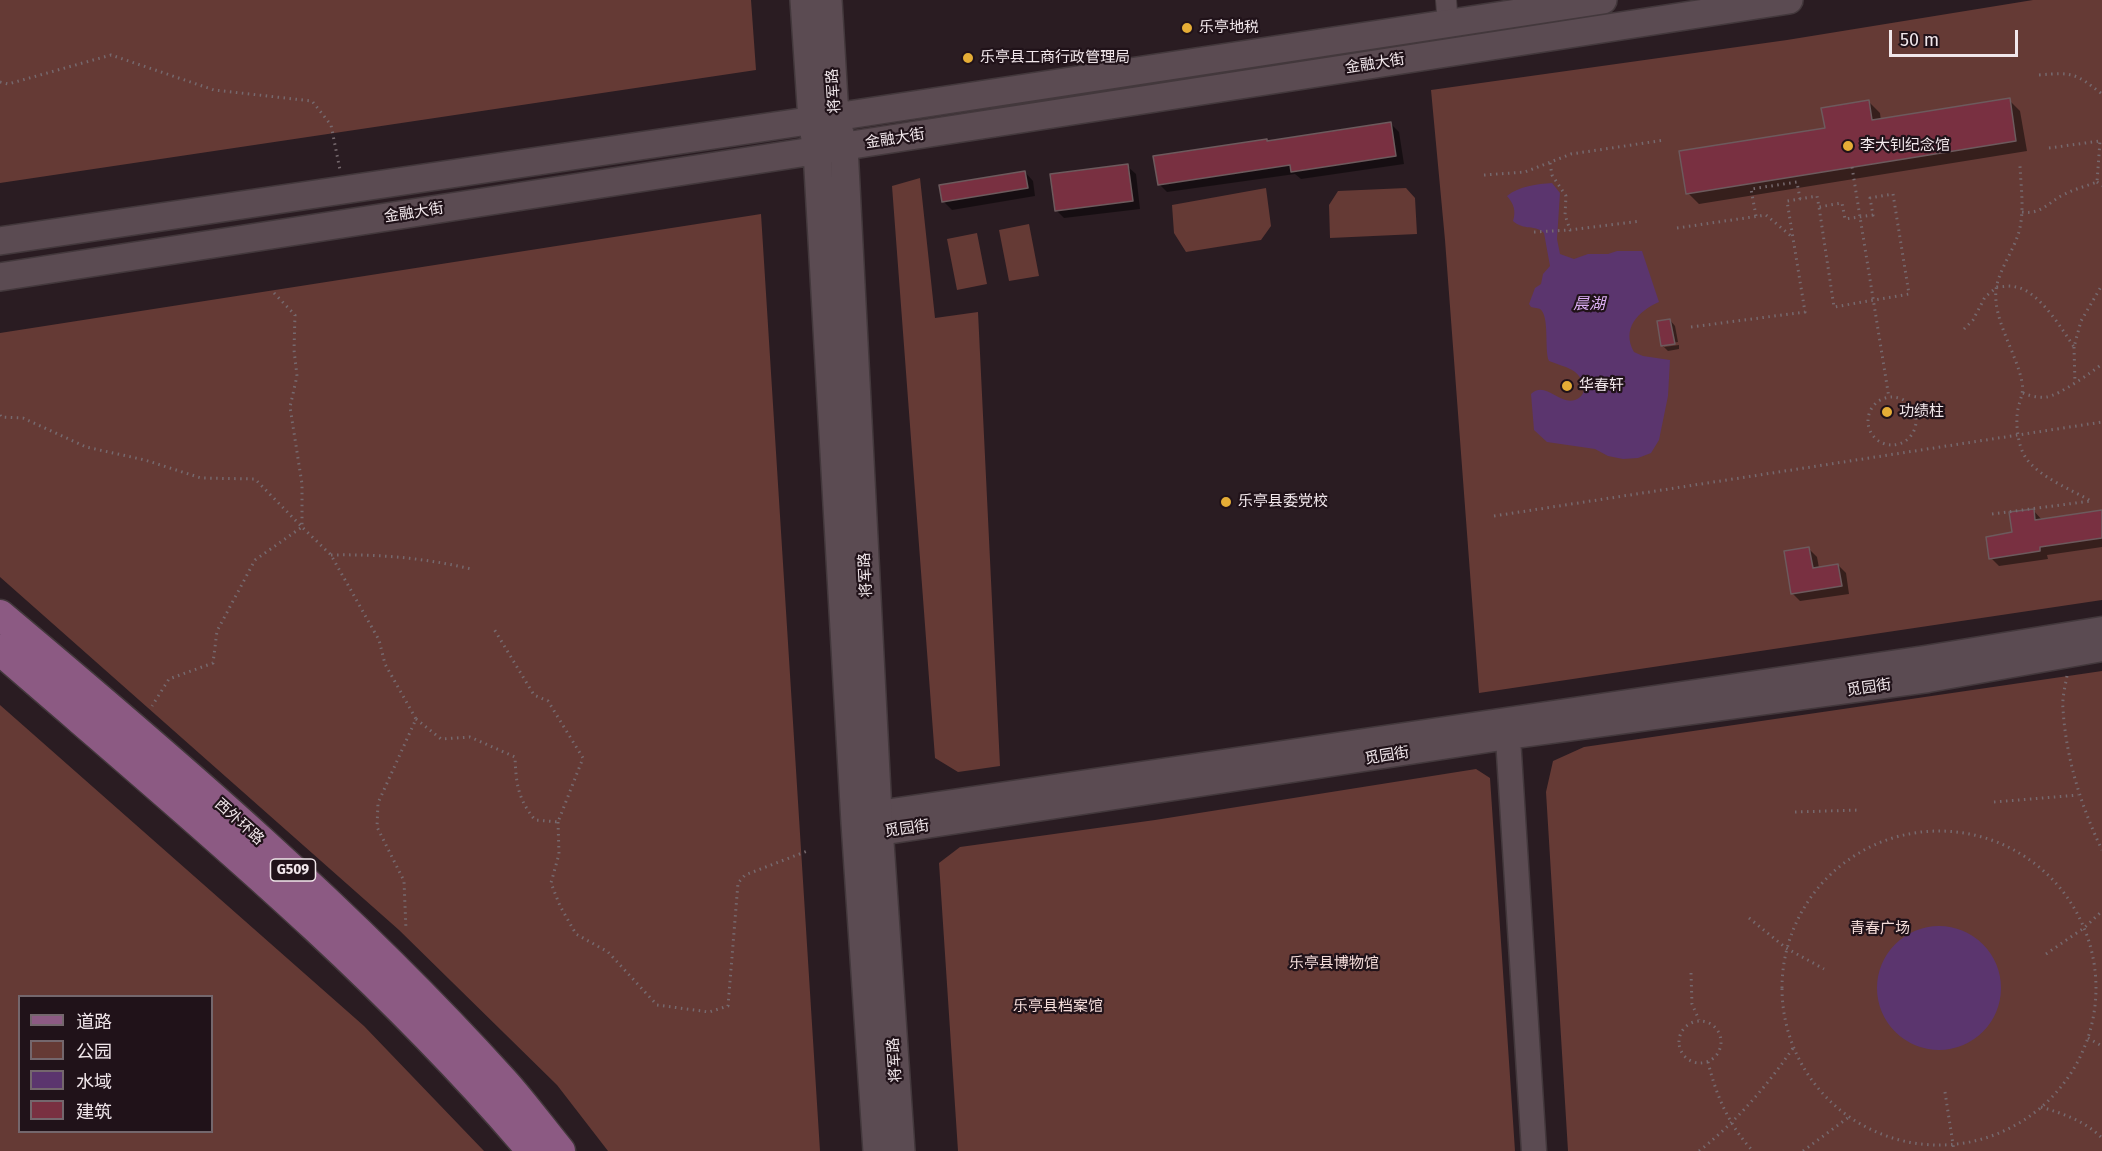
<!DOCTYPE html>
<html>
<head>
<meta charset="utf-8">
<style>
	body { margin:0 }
	#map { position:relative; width:2102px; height:1151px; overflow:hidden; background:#2a1c22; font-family:"Fira Sans","Noto Sans SC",sans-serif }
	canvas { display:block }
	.legend { position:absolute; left:18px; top:995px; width:195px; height:138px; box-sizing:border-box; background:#201219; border:2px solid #74676d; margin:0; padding:8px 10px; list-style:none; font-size:18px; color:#f1e7eb }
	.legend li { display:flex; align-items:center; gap:12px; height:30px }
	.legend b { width:30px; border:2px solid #74676d }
	.scale { position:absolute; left:1889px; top:30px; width:129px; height:27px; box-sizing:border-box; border:3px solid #f1e7eb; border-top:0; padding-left:8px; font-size:18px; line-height:21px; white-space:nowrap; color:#f1e7eb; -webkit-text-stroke:4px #201219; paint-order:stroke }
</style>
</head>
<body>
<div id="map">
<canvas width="2102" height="1151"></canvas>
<ul class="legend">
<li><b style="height:8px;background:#8c5a83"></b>道路</li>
<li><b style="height:16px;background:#653a35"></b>公园</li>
<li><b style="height:16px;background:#5b356e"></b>水域</li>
<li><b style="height:16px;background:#793041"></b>建筑</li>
</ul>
<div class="scale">50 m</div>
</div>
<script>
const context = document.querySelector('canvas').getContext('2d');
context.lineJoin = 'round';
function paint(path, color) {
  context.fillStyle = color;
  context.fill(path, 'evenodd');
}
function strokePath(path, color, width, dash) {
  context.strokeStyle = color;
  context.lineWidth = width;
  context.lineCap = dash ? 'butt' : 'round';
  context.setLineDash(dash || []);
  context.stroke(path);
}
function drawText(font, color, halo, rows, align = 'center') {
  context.font = font + ' "Fira Sans","Noto Sans SC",sans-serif';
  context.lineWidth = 4.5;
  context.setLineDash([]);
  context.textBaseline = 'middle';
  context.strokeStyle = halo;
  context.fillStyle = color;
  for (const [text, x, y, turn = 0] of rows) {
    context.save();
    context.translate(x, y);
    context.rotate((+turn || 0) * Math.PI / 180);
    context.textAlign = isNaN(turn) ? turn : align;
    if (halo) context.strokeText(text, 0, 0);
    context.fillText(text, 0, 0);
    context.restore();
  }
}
const green = new Path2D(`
	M0,0H751L756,70L0,183Z
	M2033,0H2102V600L1479,693L1445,240L1431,90L1787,40Z
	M920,178L935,318L978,312L1000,766L958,772L935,758L892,186Z
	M1266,188L1271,226L1261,240L1186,252L1174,233L1172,205Z
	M1406,188L1415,198L1417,234L1330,238L1329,205L1338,191Z
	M761,214L820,1151H608L557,1085L399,930L0,577V333Z
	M1029,224L1039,276L1009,281L999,230Z
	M977,233L987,284L957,290L947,239Z
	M2102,671V1151H1568L1546,792L1553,761L1584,747Z
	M0,705L364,1026L484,1151H0ZM20,996H212V1132H20Z
	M1476,769L1490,778L1515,1151H958L939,863L960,847L1155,820Z`);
const water = new Path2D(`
	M1552,183L1560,193L1557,239L1560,254L1574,259L1588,254H1608L1617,251H1642L1659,302C1638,311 1621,329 1634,352L1643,356L1670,360L1668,396L1659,440L1651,453L1638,458L1623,459L1608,456L1595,449L1547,442L1534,430L1531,394C1545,380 1559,405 1575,400C1591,394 1583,376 1572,370C1565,366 1556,364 1549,361C1544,350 1550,316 1540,309C1539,308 1533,308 1531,307L1529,304L1535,288L1541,284L1543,274L1550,266L1544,233C1535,224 1524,231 1513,221C1516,211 1514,204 1507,196C1519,186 1537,184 1552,183Z
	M1877 988a62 62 0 1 1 124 0a62 62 0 1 1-124 0Z`);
const shadow = new Path2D(`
	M2009,100L2020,111L2027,151L1699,204L1688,193L1826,129L1869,102L1880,113L1881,121Z
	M1391,124L1399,132L1404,164L1301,179L1295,174L1167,192L1159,184L1268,142Z
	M1127,166L1136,174L1140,209L1064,218L1056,210Z
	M1025,172L1033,181L1035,196L952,210L944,202Z
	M1670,320L1675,326L1678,342L1664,344V347L1679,345V349L1668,351L1663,346Z
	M2033,510L2042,520L2102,511V547L2047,555L2048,559L1999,566L1991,558Z
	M1809,549L1817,557L1819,568L1838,565L1846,573L1849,594L1800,601L1792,593Z`);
const building = new Path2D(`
	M2010,98L2016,141L1686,194L1679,151L1825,128L1821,108L1869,100L1872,120Z
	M1391,122L1396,156L1291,172L1290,165L1158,185L1153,156L1267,139V141Z
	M1128,164L1133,201L1055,211L1050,174Z
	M1025,171L1028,188L942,202L939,185Z
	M1670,319L1675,344L1661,346L1657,321Z
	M2034,509L2035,520L2102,510V538L2040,547V551L1989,559L1986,537L2012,532L2009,512Z
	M1809,547L1813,568L1838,564L1842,586L1791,594L1784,551Z`);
const path = new Path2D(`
	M2039,75C2073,72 2075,73 2102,94
	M0,82L8,84L111,55L214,90L312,101L331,125L340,170
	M2049,148L2100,141
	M1550,163L1552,175L1566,196L1565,215L1570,230L1641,221
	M1852,167L1889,398
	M1484,175L1525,172L1571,154L1665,140
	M2097,182L2102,186
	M2022,212C2042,215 2049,201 2065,194C2075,189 2086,186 2097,182L2100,141
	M1756,216L1751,189L1797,182L1800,199
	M1677,228L1766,215L1791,236
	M1534,232L1570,230
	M274,293L295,315L294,350L297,376L290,407L302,484V527L331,555L379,640L385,664L416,719L378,803L377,827L404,881L406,930
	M1691,327L1805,312L1787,201L1817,196L1819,207L1834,307L1909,294L1893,194L1870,198L1873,215L1845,219L1842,203L1819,207
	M1964,329L1973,320L1985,297L1997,287C2003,287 2010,285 2016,287C2039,291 2062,329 2074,347L2081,321L2102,285
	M2074,347L2075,383
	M2023,393C2030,396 2039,398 2047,397C2059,395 2091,373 2102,364
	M1868 421a24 24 0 1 1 48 0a24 24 0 1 1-48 0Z
	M0,415L1,417L23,418L86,447L145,460L201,478L255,479L302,527L255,560L217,631L213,663L169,679L152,706
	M1992,514L2091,501C2072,490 2039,477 2026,458C2018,447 2015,423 2018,409C2020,399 2024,393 2022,382C2016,352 1993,320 1996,290C1998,272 2012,253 2018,235C2025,213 2021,189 2020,166
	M1494,516L2102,422
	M331,555C379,554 425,558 471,569
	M2067,676C2065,687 2062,698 2063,709C2066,758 2081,806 2102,850
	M416,719L441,739L470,737L515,757C516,784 518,799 535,820L558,822L583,758L548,701L534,695L494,629
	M1994,802L2078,795
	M1795,812L1859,810
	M558,822L559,854L551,883L560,906L576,934L608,952L657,1005L709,1012L728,1006L738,883L745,875L810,850
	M1782 988a157 157 0 1 1 314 0a157 157 0 1 1-314 0Z
	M1749,918L1786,948L1824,969
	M2046,954L2084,928L2102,911
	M1691,973L1692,1004L1699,1020
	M1679 1042a21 21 0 1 1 42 0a21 21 0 1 1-42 0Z
	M2088,1038L2102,1046
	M1708,1062C1716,1095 1729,1126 1753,1151
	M1945,1092L1954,1151
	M2041,1107C2064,1114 2085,1121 2102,1138
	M1699,1151C1736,1122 1767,1086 1793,1048
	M1803,1151L1849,1117`);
const minor = new Path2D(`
	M1446,0L1448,24`);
const tertiary = new Path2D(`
	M1507,722L1534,1151
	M860,821L878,813L1925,658L2102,629
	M863,826L880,833L1508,737L1928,680L2102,649`);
const secondary = new Path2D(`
	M804,0L812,120L817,151L855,823L877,1151
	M828,0L835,117L844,147L878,813L901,1151
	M0,241L835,117L1603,0
	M0,277L1789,0`);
const primary = new Path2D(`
	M0,615C175,762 349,911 503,1081C523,1103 541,1128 560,1151
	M0,650C184,810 374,965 532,1151`);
const markers = [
	[1187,28,6,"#e5ad36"],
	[968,58,6,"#e5ad36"],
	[1848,146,6,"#e5ad36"],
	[1567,386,6,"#e5ad36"],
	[1887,412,6,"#e5ad36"],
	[1226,502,6,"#e5ad36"]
];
const shields = [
	[293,870,45]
];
const shieldNames = [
	["G509",293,870]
];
const poiNames = [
	["乐亭地税",1199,28],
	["乐亭县工商行政管理局",980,58],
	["李大钊纪念馆",1860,146],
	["华春轩",1579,386],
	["功绩柱",1899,412],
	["乐亭县委党校",1238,502]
];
const streetNames = [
	["金融大街",1375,64,-9],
	["将军路",834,91,-94],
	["金融大街",895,139,-9],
	["金融大街",414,213,-9],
	["将军路",866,575,-93],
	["觅园街",1869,688,-8],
	["觅园街",1387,756,-9],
	["西外环路",239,822,42],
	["觅园街",907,829,-8],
	["将军路",895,1060,-94]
];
const parkNames = [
	["青春广场",1880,929],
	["乐亭县博物馆",1334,964],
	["乐亭县档案馆",1058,1007]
];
const waterNames = [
	["晨湖",1589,305]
];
paint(green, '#653a35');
paint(water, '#5b356e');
paint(shadow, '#0007');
paint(building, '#793041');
strokePath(building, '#6d5a5d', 1.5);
strokePath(minor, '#43383c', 22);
strokePath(tertiary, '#43383c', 27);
strokePath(secondary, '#43383c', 30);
strokePath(primary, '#43383c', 33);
strokePath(path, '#76696e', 3, [1.5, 4.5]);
strokePath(minor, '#5b4b52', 20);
strokePath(tertiary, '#5b4b52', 24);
strokePath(secondary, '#5b4b52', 27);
strokePath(primary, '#8c5a83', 30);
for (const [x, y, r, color] of markers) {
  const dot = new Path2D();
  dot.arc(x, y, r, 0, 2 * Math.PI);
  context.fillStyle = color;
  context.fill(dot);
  strokePath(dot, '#201219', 2);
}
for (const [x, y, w] of shields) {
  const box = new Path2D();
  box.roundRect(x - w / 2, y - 11, w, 22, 4.5);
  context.fillStyle = '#201219';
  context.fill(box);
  strokePath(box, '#f1e7eb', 1.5);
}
drawText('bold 14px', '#f1e7eb', null, shieldNames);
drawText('15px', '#f1e7eb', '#201219', poiNames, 'left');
drawText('15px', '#f1e7eb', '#201219', streetNames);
drawText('15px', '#f4dcd9', '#201219', parkNames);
drawText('italic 16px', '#dcaff4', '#201219', waterNames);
</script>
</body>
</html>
